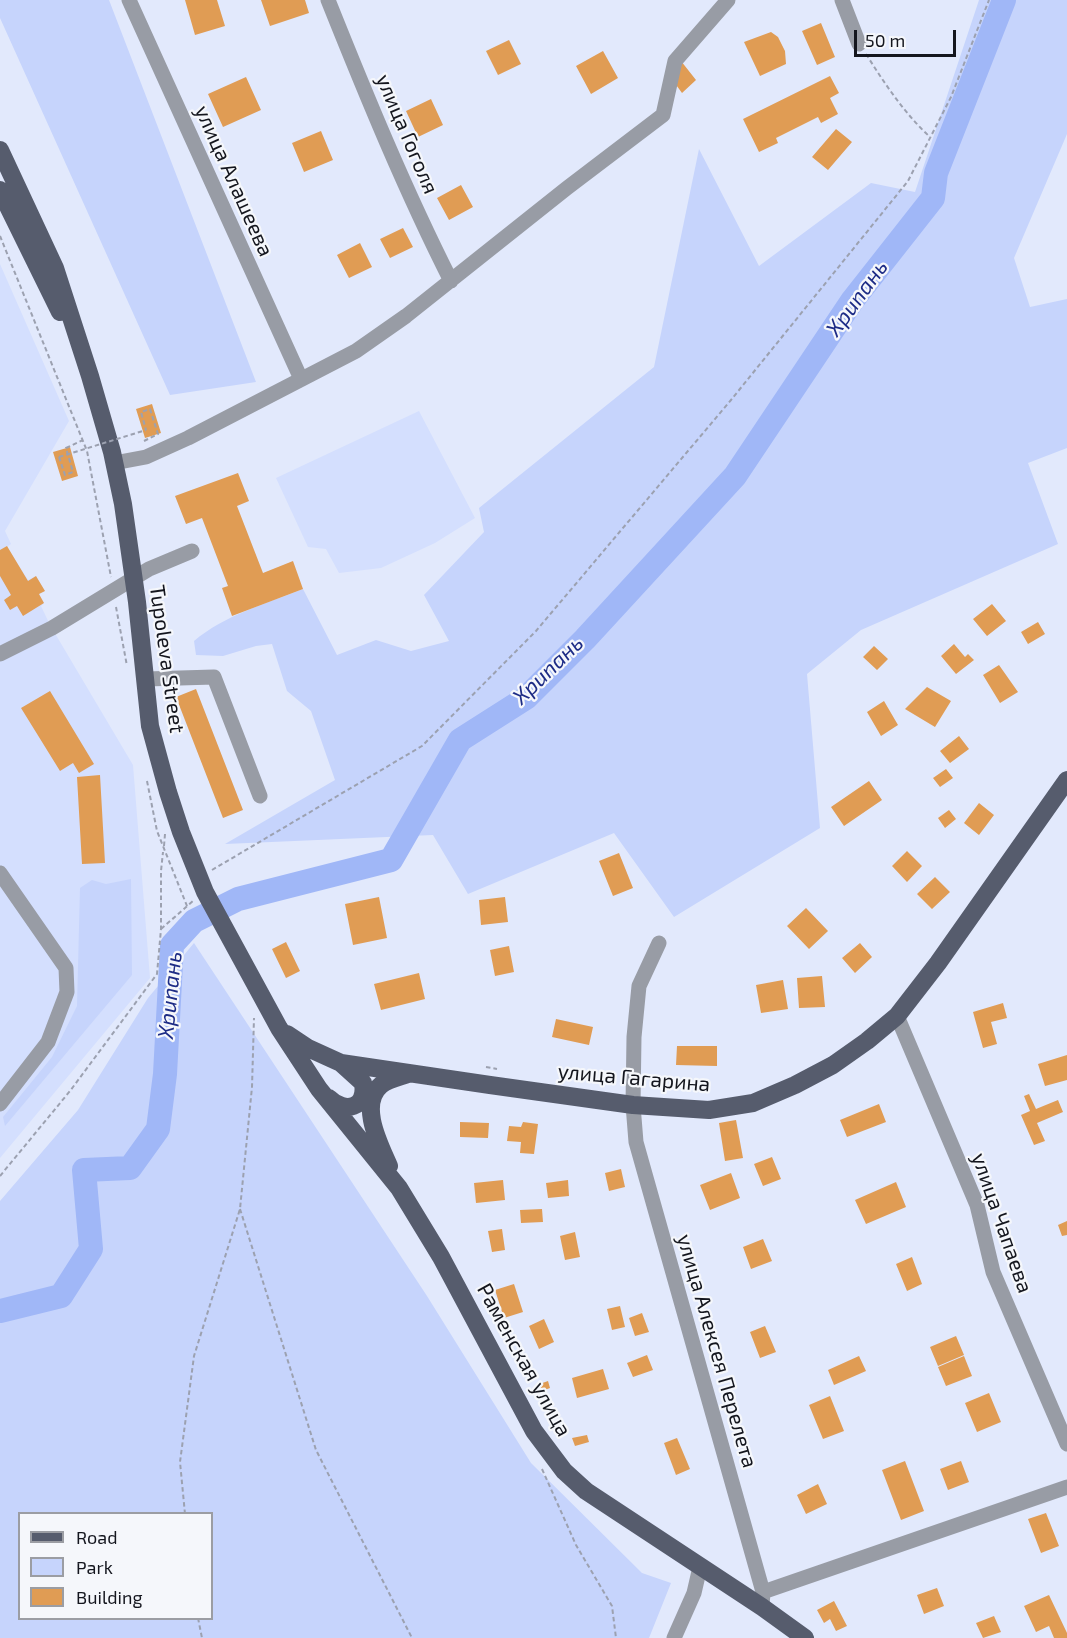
<!DOCTYPE html>
<html>
<head>
<meta charset="utf-8">
<style>
	body { margin:0 }
	#map { position:relative; width:1067px; height:1638px; overflow:hidden; background:#e2e9fc; font-family:"Exo 2",sans-serif }
	canvas { display:block }
	.legend { position:absolute; left:18px; top:1512px; width:195px; height:108px; box-sizing:border-box; background:#f5f7fb; border:2px solid #9b9da3; margin:0; padding:8px 10px; list-style:none; font-size:18px; color:#14161e }
	.legend li { display:flex; align-items:center; gap:12px; height:30px }
	.legend b { width:30px; border:2px solid #9b9da3 }
	.scale { position:absolute; left:854px; top:30px; width:102px; height:27px; box-sizing:border-box; border:3px solid #14161e; border-top:0; padding-left:8px; font-size:18px; line-height:21px; white-space:nowrap; color:#14161e; -webkit-text-stroke:4px #f5f7fb; paint-order:stroke }
</style>
</head>
<body>
<div id="map">
<canvas width="1067" height="1638"></canvas>
<ul class="legend">
<li><b style="height:8px;background:#565c6d"></b>Road</li>
<li><b style="height:16px;background:#c6d4fc"></b>Park</li>
<li><b style="height:16px;background:#e09c54"></b>Building</li>
</ul>
<div class="scale">50 m</div>
</div>
<script>
const context = document.querySelector('canvas').getContext('2d');
context.lineJoin = 'round';
function paint(path, color) {
  context.fillStyle = color;
  context.fill(path, 'evenodd');
}
function strokePath(path, color, width, dash) {
  context.strokeStyle = color;
  context.lineWidth = width;
  context.lineCap = dash ? 'butt' : 'round';
  context.setLineDash(dash || []);
  context.stroke(path);
}
function drawText(font, color, halo, rows, align = 'center') {
  context.font = font + ' "Exo 2",sans-serif';
  context.lineWidth = 4.5;
  context.setLineDash([]);
  context.textBaseline = 'middle';
  context.strokeStyle = halo;
  context.fillStyle = color;
  for (const [text, x, y, turn = 0] of rows) {
    context.save();
    context.translate(x, y);
    context.rotate((+turn || 0) * Math.PI / 180);
    context.textAlign = isNaN(turn) ? turn : align;
    if (halo) context.strokeText(text, 0, 0);
    context.fillText(text, 0, 0);
    context.restore();
  }
}
const built = new Path2D(`
	M0,264L69,421L5,531L11,544L7,547L28,580L36,576L45,591L39,594L44,603L41,606L50,625L133,765L150,978L0,1158Z
	M419,411L475,518L435,543L381,568L339,573L326,549L308,547L276,478Z`);
const green = new Path2D(`
	M0,0H109L256,382L170,395L0,18Z
	M979,0H1067V134L1014,258L1030,307L1067,299V448L1028,463L1058,544L861,630L807,674L820,828L674,917L614,833L468,894L433,835L225,844L335,780L311,711L287,691L272,644L256,646L223,656L196,655L194,641C225,615 265,604 303,589L337,655L376,640L411,651L449,641L424,595L484,532L479,508L654,367L699,149L759,266L871,183L915,192Z
	M131,879L132,975L5,1126L3,1117L52,1057L77,1006L80,888L92,880L106,884Z
	M194,943L427,1296L531,1463L642,1573L671,1583L649,1638H0V1201L78,1110L148,998ZM20,1514H212V1618H20Z`);
const river = new Path2D(`
	M0,1311L61,1296L91,1249L84,1170L130,1168L158,1129L165,1074L172,945L194,921L238,899L391,860L460,740L526,698L585,639L735,476L852,301L933,198L936,173L1004,0`);
const building = new Path2D(`
	M185,0H217L225,26L195,35Z
	M261,0H305L309,13L270,26Z
	M821,23L835,57L817,65L802,31Z
	M771,32L778,37L785,51L786,64L760,76L744,42Z
	M509,40L521,64L498,75L486,51Z
	M603,51L618,78L591,94L576,66Z
	M681,61L696,80L682,93L674,82Z
	M830,76L839,93L830,98L838,114L821,123L818,117L776,138L778,143L759,152L743,119Z
	M246,77L261,110L223,127L208,94Z
	M431,99L443,125L418,137L406,111Z
	M836,129L852,142L828,170L812,157Z
	M321,131L333,160L304,172L292,143Z
	M461,185L473,207L449,220L437,198Z
	M403,228L413,247L390,258L380,239Z
	M360,243L372,267L349,278L337,255Z
	M152,404L161,433L145,438L136,409Z
	M70,447L78,476L62,481L53,452Z
	M238,473L249,501L237,506L263,573L293,561L303,589L232,616L222,588L228,586L202,518L186,524L175,496Z
	M7,546L28,581L36,576L45,591L39,594L44,603L23,616L17,606L10,610L4,600L11,595L0,576V550Z
	M992,604L1006,621L987,636L973,619Z
	M1038,622L1045,634L1028,644L1021,632Z
	M954,644L965,657L968,654L974,660L956,674L941,656Z
	M874,646L888,659L877,670L863,657Z
	M999,665L1018,692L1000,703L983,675Z
	M927,687L951,701L935,727L905,709Z
	M196,689L243,810L223,818L176,697Z
	M50,691L94,764L79,773L73,763L60,771L21,708Z
	M884,701L898,725L881,736L867,712Z
	M959,736L969,749L950,763L940,751Z
	M946,769L953,778L940,787L933,778Z
	M100,775L105,863L82,864L77,777Z
	M869,781L882,800L844,826L831,807Z
	M979,803L994,815L979,835L964,823Z
	M949,810L956,819L945,828L938,818Z
	M907,851L922,866L907,882L892,866Z
	M619,853L633,888L613,896L599,861Z
	M935,877L950,892L932,909L917,894Z
	M379,897L387,938L353,945L345,904Z
	M505,897L508,922L481,925L479,900Z
	M806,908L828,931L809,949L787,926Z
	M286,942L300,971L286,978L272,949Z
	M860,943L872,957L855,973L842,958Z
	M509,946L514,972L495,976L490,950Z
	M419,973L425,999L381,1010L374,984Z
	M822,976L825,1007L799,1008L797,978Z
	M783,980L788,1009L761,1013L756,985Z
	M1003,1003L1007,1018L991,1022L997,1044L983,1048L973,1012Z
	M556,1019L593,1027L589,1045L552,1037Z
	M677,1046H717V1066L676,1065Z
	M1067,1055V1080L1045,1086L1038,1064Z
	M1029,1094L1036,1109L1058,1100L1063,1112L1037,1123L1045,1141L1034,1145L1021,1115L1030,1111L1024,1096Z
	M879,1104L886,1122L847,1137L840,1120Z
	M736,1120L743,1158L725,1161L719,1123Z
	M460,1122L489,1123L488,1138L460,1137Z
	M523,1122L538,1124L534,1154L520,1153L521,1142L507,1141L509,1126L521,1127Z
	M772,1157L781,1179L763,1186L754,1164Z
	M621,1169L625,1187L609,1191L605,1173Z
	M731,1173L740,1198L710,1210L700,1185Z
	M503,1180L505,1200L476,1203L474,1183Z
	M568,1180L569,1196L548,1198L546,1183Z
	M896,1182L906,1207L866,1224L855,1200Z
	M542,1209L543,1222L521,1223L520,1210Z
	M1067,1221V1235L1062,1236L1058,1225Z
	M502,1229L505,1250L492,1252L488,1231Z
	M575,1232L580,1257L565,1260L560,1236Z
	M763,1239L772,1261L751,1269L743,1247Z
	M912,1257L922,1284L907,1291L896,1264Z
	M514,1284L523,1312L504,1318L495,1290Z
	M620,1306L625,1327L612,1330L607,1309Z
	M642,1313L649,1332L635,1336L629,1318Z
	M544,1319L554,1342L539,1349L529,1326Z
	M765,1326L776,1352L760,1358L750,1332Z
	M956,1336L964,1355L938,1366L930,1347Z
	M647,1355L653,1370L633,1377L627,1363Z
	M859,1356L866,1371L834,1385L828,1370Z
	M964,1356L972,1376L946,1386L938,1367Z
	M603,1369L609,1389L577,1398L572,1378Z
	M548,1381L550,1388L539,1392L537,1385Z
	M989,1393L1001,1422L977,1432L965,1403Z
	M830,1396L844,1431L823,1439L809,1405Z
	M587,1435L589,1442L575,1446L572,1438Z
	M677,1438L690,1469L676,1475L664,1443Z
	M905,1461L924,1511L901,1520L882,1470Z
	M961,1461L969,1482L948,1490L940,1469Z
	M818,1484L827,1504L806,1514L797,1495Z
	M1046,1513L1059,1546L1041,1553L1028,1519Z
	M937,1588L944,1606L924,1614L917,1595Z
	M1049,1595L1067,1633V1638H1054L1049,1626L1036,1632L1024,1606Z
	M834,1601L847,1626L836,1631L830,1619L824,1623L817,1610Z
	M994,1616L1001,1632L983,1638L976,1623Z`);
const path = new Path2D(`
	M866,54C885,84 904,113 930,137
	M0,236L87,451L111,577
	M144,441L158,434L150,409L141,412L146,430
	M59,457L65,475L73,472L66,448L83,440
	M116,607L127,666
	M147,781L157,831L187,906
	M164,846L165,834
	M212,870L422,746L536,631L731,400L908,181L951,97L989,0
	M161,929L193,901
	M486,1067L497,1069
	M0,1176L70,1091L157,974L161,929V871L163,852
	M240,1209L316,1450L412,1638
	M542,1469L576,1545L612,1606L616,1638
	M185,1514L180,1462L194,1356L240,1209L252,1087L254,1018
	M198,1618L202,1638`);
const minor = new Path2D(`
	M129,0L301,379
	M328,0C366,95 405,190 451,281
	M842,0L859,44
	M114,463L146,457L188,438L356,351L406,316L567,188L663,115L675,61L728,0
	M0,654L52,628L149,569L192,551
	M146,679L214,677L260,796
	M0,873L66,968L67,992L48,1042L0,1104
	M659,943L639,986L634,1037L633,1105L636,1142L763,1592L762,1607
	M897,1016L977,1205L993,1272L1067,1444
	M763,1592L1067,1487
	M674,1638L694,1593L700,1567`);
const major = new Path2D(`
	M0,150L55,268L90,376L112,452L123,504L137,602L150,726L168,792L181,832L205,892L279,1028L319,1089L399,1188L441,1257L534,1431L564,1471L586,1491L762,1607L805,1638
	M0,190L60,312
	M287,1034L308,1048L341,1063L490,1085L633,1105L709,1110L753,1103L795,1085L833,1065L867,1041L897,1016L938,963L1067,780
	M329,1098C345,1114 367,1108 363,1083L342,1064
	M389,1166C380,1145 358,1104 381,1085C388,1079 399,1077 408,1074`);
const pathBridge = new Path2D(`
	M59,457L146,430`);
const streetNames = [
	["улица Гоголя",407,134,67],
	["улица Алашеева",234,181,66],
	["Tupoleva Street",167,659,82],
	["улица Гагарина",634,1078,5],
	["улица Чапаева",1002,1223,71],
	["улица Алексея Перелета",717,1351,74],
	["Раменская улица",524,1360,61]
];
const waterNames = [
	["Хрипань",857,298,-54],
	["Хрипань",548,670,-44],
	["Хрипань",170,995,-84]
];
paint(built, '#d4dffe');
paint(green, '#c6d4fc');
strokePath(river, '#a0b7f7', 24);
paint(building, '#e09c54');
strokePath(path, '#9ca1b0', 2, [4.5, 3]);
strokePath(minor, '#989ca5', 15);
strokePath(major, '#565c6d', 18);
strokePath(pathBridge, '#9ca1b0', 2, [4.5, 3]);
drawText('21px', '#14161e', '#f5f7fb', streetNames);
drawText('italic 22px', '#1d2c86', '#f5f7fb', waterNames);
</script>
</body>
</html>
